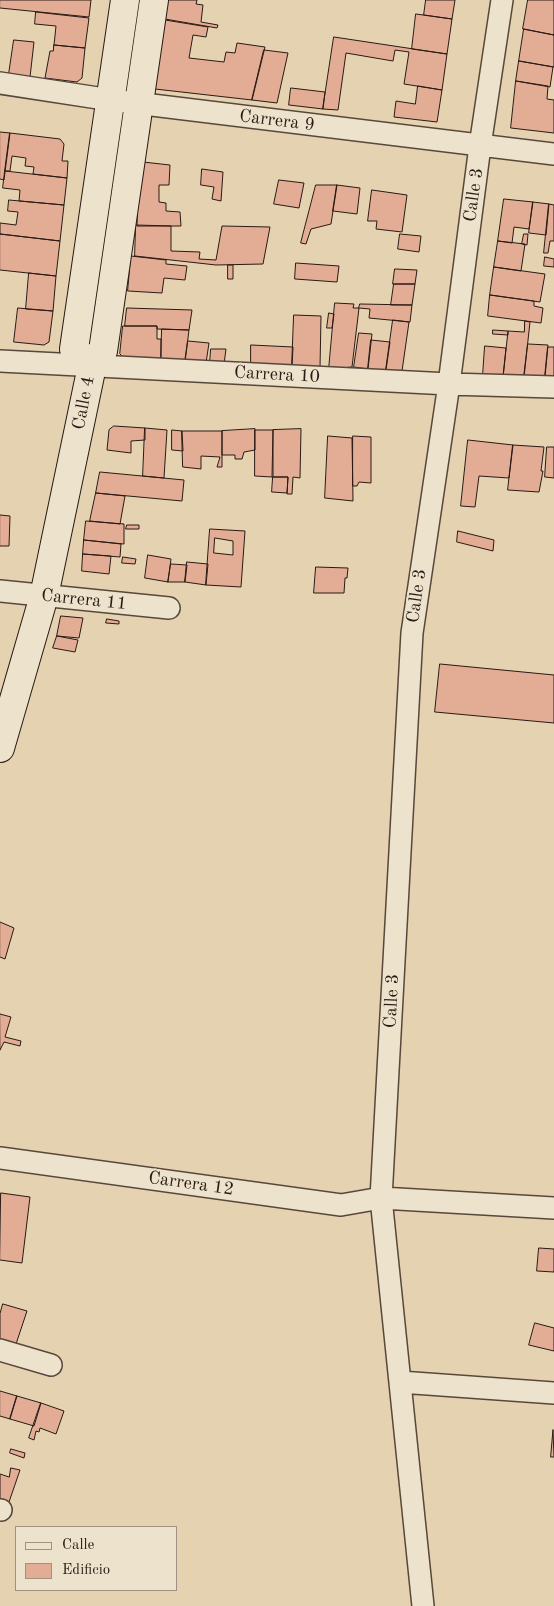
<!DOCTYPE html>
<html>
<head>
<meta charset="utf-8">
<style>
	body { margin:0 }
	#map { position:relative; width:554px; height:1606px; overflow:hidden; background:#e4d2b1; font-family:"Old Standard TT",serif }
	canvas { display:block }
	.legend { position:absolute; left:15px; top:1526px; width:162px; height:65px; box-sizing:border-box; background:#ede2cc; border:1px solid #9f9282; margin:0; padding:6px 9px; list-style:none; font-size:15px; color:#2a1a14 }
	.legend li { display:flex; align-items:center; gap:10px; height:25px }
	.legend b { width:25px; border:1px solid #9f9282 }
</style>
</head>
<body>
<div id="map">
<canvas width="554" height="1606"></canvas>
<ul class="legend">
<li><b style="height:6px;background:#ede2cc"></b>Calle</li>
<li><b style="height:14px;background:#e3ac95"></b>Edificio</li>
</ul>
</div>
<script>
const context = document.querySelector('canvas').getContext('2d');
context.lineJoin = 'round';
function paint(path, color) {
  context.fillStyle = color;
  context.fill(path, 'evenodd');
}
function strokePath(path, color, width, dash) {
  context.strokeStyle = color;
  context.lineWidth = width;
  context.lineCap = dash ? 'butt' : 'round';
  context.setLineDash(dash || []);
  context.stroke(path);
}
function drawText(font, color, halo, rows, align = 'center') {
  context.font = font + ' "Old Standard TT",serif';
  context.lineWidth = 4;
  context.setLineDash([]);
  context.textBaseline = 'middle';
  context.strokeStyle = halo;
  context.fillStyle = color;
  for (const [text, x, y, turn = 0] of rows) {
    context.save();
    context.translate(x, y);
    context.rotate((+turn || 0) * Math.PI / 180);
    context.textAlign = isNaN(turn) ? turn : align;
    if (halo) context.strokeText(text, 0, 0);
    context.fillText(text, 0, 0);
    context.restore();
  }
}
const building = new Path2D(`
	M0,0H91L89,17L0,8Z
	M162,0H197L196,4L203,5L201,22L218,25L217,28L159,18Z
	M426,0H455L452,19L424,15Z
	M528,0H554V35L523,29Z
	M36,12L89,18L85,48L54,45L56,26L35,24Z
	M416,14L452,19L447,54L412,49Z
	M159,19L208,27L206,37L193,35L189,58L224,62L226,52L235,53L237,43L265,47L252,100L155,89Z
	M524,29L554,35V67L519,61Z
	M334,37L447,54L442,90L404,84L409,52L395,50L393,61L346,53L338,110L323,109Z
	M14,40L34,42L30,77L9,74Z
	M54,45L85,48L82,78L77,82L45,78L50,51H53Z
	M264,50L288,53L277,103L252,100Z
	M519,61L553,67L550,87L516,81Z
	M516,81L548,86L547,99L554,100V133L511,128Z
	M418,86L442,90L437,122L394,117L396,101L415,104Z
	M291,88L325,92L323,109L289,105Z
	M0,132L10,133L4,180L0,179Z
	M10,133L60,139L64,144L62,161H68L67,178L33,174L34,167L25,166L26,158L12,156L10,171H5Z
	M143,162L170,165L169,185H159V202L166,203V211L180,212L181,226H137L138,187Z
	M202,169L223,172L221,201L212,199L214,187L201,185Z
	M5,171L67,178L64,205L19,201L20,190L3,188Z
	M279,180L304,183L299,208L274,204Z
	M316,185H337L331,224L311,229L306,244L301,243Z
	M337,185L360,188L357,214L333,211Z
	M372,190L407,195L402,232L376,229L377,221H368Z
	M504,199L533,202L529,229L514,227L512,243L498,241Z
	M9,200L64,205L60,241L0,234V223L16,225L18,212L8,211Z
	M533,202L549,204L546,235L529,233Z
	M549,204L554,205V241H550L548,253H544Z
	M136,225L171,226V251L200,252L199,259L216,260L222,226L270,227L263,264L216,265L135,256Z
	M0,234L60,241L56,276L0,270Z
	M400,234L421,236L419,252L398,249Z
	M524,234H528L527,245L522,244Z
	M498,241L525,244L521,271L494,267Z
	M131,256L166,260V264L187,266L185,280L164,278L162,293L128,291Z
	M545,257L554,259V267L544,266Z
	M296,263L339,266L337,282L295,279Z
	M228,265H233V279H228Z
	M494,267L545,274L540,302L490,295Z
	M395,269L417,270L415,284H393Z
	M29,273L56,276L53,311L26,309Z
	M394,284H415L412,305H391Z
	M490,295L534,301V306L543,308L541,323L488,316Z
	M335,303L354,304L353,308H359L352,367L329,369Z
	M360,304L412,305L410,322L369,318L370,309L359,308Z
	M18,308L53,311L49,342L44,345L14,342Z
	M127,308L192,310L189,330L157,329V326H125Z
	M329,313L334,314L332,328H327Z
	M294,315L321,316L320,368L292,367Z
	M393,320L409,322L402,371L386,370Z
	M525,321L530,322L524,377H503L508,331L524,332Z
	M123,326H157V339H161V360L125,359L120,354Z
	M162,329L189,330L185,362L161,361Z
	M493,330L508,331V335L493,334Z
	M359,333L372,334L368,369L354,367Z
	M371,340L390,342L386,370L368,369Z
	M188,341L209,343L206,363L185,362Z
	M528,344L548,345L545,377H524Z
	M251,345L293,347L292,367L251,365Z
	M485,346L506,348L503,377L483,375Z
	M548,347H554V378L545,377Z
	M211,349H226L224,364L210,363Z
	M114,426L145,428V440L131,441V453L107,450L109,430Z
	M145,428L167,430L164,478L143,476Z
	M255,429V450L244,452L242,459H235V455H222V431Z
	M301,429L300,478L293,477L292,494H287L288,477H273V430Z
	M172,430L182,431L183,451L172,450Z
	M255,430H273L272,477L255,476Z
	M182,431H222V467H217L220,457L201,456V469L183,467Z
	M328,436L352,438L353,501L325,498Z
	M353,436L371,437V483L359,482L357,486H353Z
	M468,440L513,445L509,478L479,476L475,507L461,506Z
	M513,445L544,447L541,471H543L539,492L508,490Z
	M547,447H554V478L545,477Z
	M100,472L184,480L182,501L96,493Z
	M273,477H288L287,493L272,492Z
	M96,493L125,496L120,524L90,521Z
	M0,515L10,516L9,546H0Z
	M86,521L124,524V544L84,540Z
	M127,525H139V529H126Z
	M210,529L245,531L241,587L206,585ZM215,538L233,541V555L214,553Z
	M458,531L494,540L493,551L457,542Z
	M84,540L121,544L120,557L83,554Z
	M83,554L111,556L109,574L82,571Z
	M148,555L171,559L168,582L145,578Z
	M123,557L136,559L135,564L122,563Z
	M187,562L208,564L206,585L185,582Z
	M171,564L187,565L185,582H168Z
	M316,567L348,568L347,578H345L344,593H314Z
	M61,616L83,618L79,638L57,636Z
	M107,619L119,621V624L106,623Z
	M57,636L78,640L75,652L53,648Z
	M440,664L554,675V723L435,712Z
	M0,922L14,928L5,959L0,957Z
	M0,1014L11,1017L5,1037L21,1041L20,1046L4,1042L0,1050Z
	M1,1193L30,1197L22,1263L0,1260Z
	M539,1248L554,1249V1272L537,1271Z
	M3,1304L27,1311L15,1347L0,1342V1314Z
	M535,1323L554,1328V1351L529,1345Z
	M0,1391L17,1396L10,1419L0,1416Z
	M17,1396L41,1403L34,1426L10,1419Z
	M41,1403L64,1411L56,1434L40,1428L39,1432L36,1431L34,1440L29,1438Z
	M553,1430L554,1457H551Z
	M11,1449L25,1453L24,1458L10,1453Z
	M11,1468L20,1470L9,1502L0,1499V1474L9,1477Z`);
const street = new Path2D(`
	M0,83L111,100L554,154
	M0,361L449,384L554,387
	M0,591L169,608
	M0,1158L341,1205L381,1198L554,1208
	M0,1350L51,1365
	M400,1382L554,1393
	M0,1510H1
	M423,1606L381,1198L412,633L449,384L480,146L502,0`);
const secondary = new Path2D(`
	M92,366L74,349L125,0
	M0,748L44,596L92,366L103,351L154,0`);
const streetNames = [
	["Carrera 9",277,121,7],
	["Calle 3",474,195,-82],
	["Carrera 10",277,375,3],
	["Calle 4",84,403,-79],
	["Calle 3",417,596,-82],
	["Carrera 11",84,600,6],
	["Calle 3",392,1001,-87],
	["Carrera 12",191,1184,8]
];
paint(building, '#e3ac95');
strokePath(building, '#2a1a14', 1);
strokePath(street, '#58483b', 24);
strokePath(secondary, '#2a1a14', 30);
strokePath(street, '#ede2cc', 21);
strokePath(secondary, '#ede2cc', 28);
drawText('18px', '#2a1a14', '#ede2cc', streetNames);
</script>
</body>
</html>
